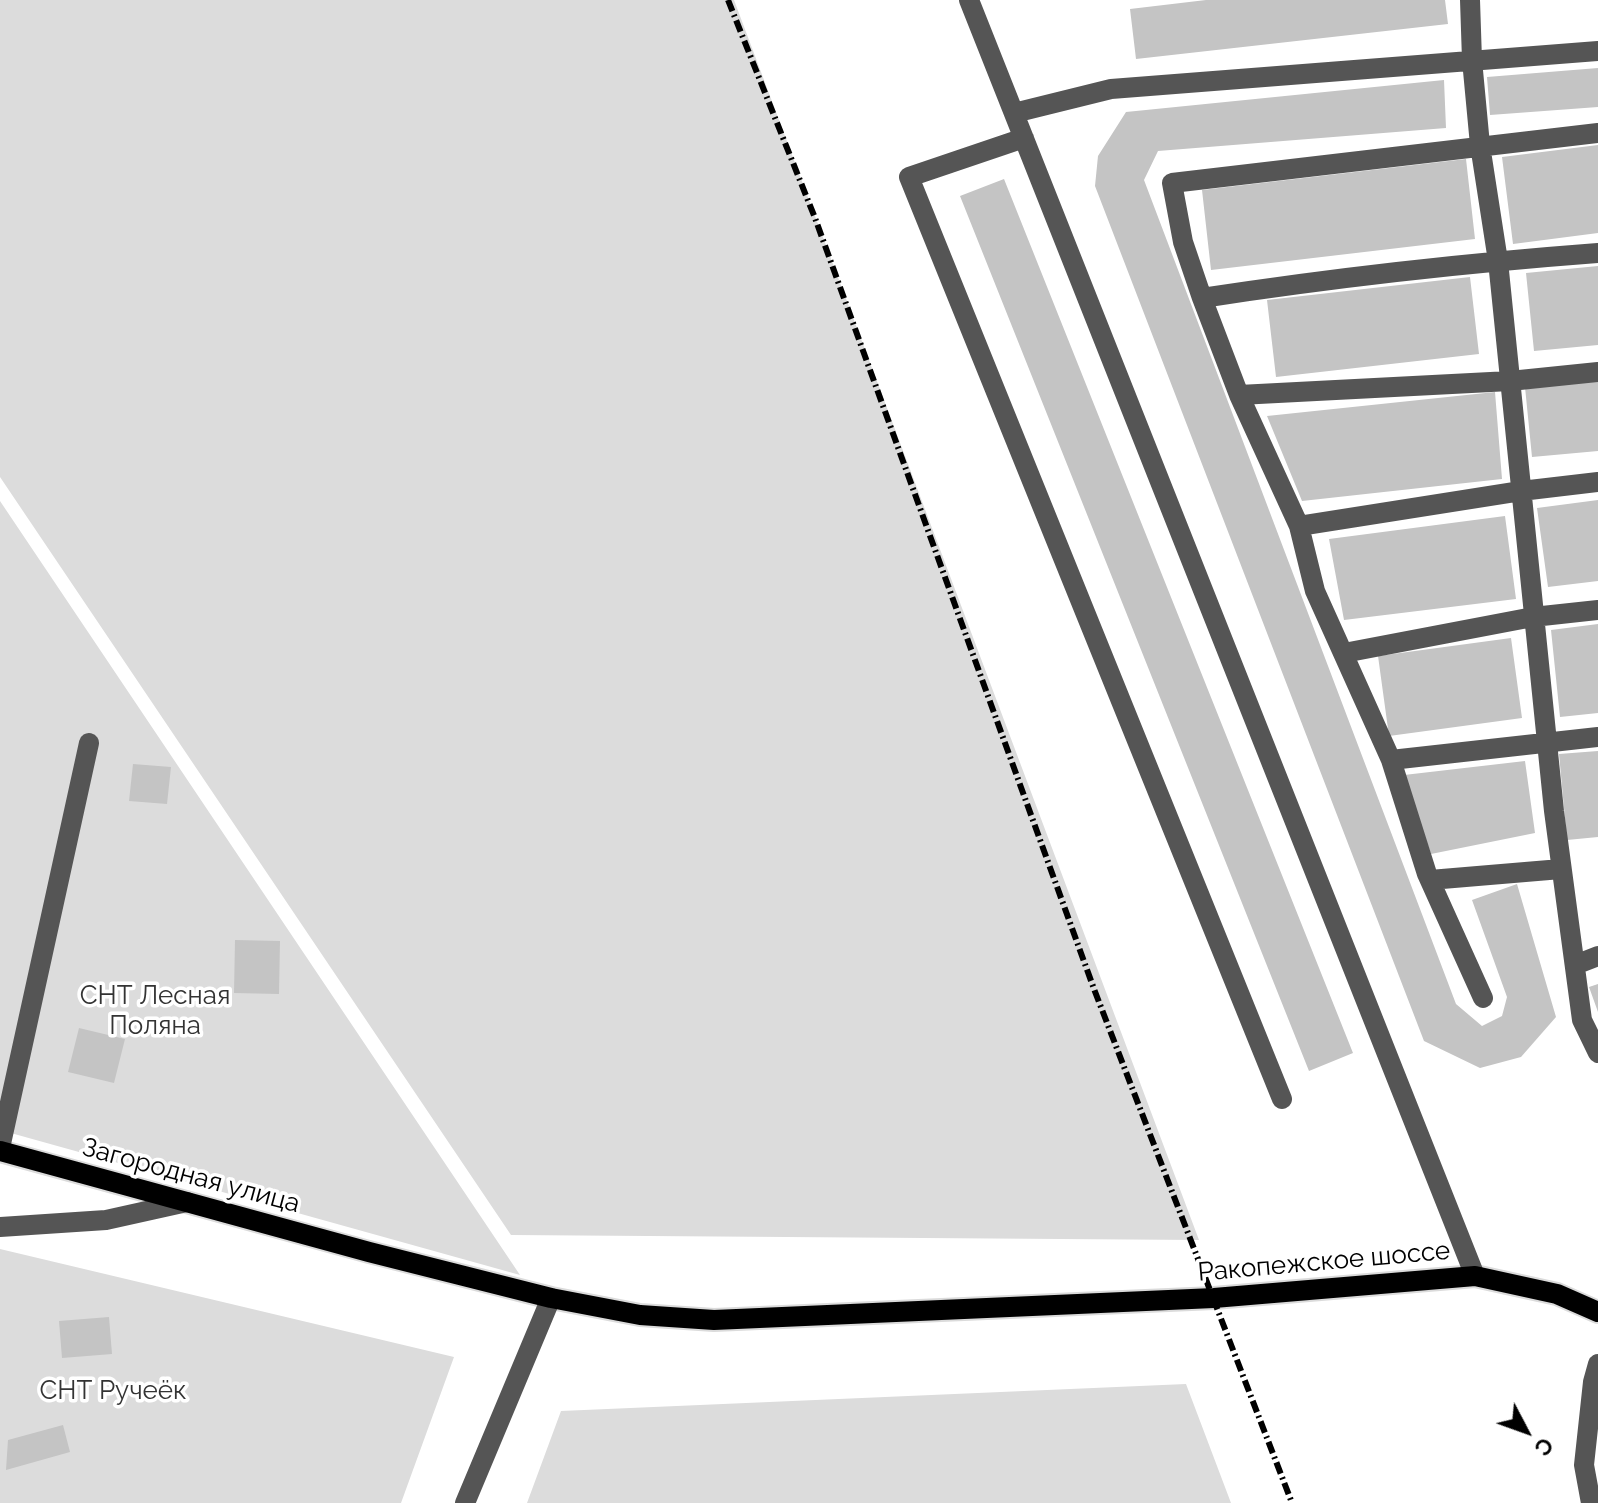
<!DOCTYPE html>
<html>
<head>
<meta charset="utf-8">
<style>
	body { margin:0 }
	#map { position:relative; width:1598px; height:1503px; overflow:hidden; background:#fff; font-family:Raleway,sans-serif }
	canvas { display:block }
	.north { position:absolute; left:1486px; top:1391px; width:80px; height:80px; -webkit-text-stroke:6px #fff; paint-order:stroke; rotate:131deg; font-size:22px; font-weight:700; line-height:32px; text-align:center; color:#000 }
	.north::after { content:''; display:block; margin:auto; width:28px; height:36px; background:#000; clip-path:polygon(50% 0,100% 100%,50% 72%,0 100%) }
</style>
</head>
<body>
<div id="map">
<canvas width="1598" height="1503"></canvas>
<div class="north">С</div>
</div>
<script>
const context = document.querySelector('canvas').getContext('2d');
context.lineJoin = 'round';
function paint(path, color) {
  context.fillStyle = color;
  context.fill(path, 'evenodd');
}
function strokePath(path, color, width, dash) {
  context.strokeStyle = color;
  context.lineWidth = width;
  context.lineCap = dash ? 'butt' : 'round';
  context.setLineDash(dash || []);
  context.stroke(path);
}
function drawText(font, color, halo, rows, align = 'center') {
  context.font = font + ' Raleway,sans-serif';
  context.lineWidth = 7;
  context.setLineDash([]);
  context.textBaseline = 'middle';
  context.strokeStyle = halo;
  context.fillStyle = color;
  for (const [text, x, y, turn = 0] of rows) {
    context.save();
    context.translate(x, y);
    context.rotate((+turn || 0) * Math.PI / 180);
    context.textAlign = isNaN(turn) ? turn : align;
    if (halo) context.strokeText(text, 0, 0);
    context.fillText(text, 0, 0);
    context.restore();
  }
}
const green = new Path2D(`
	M0,0H734L1199,1240L511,1235L0,477Z
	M0,501L520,1275L0,1130Z
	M0,1249L454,1357L401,1503H0Z
	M1186,1384L1231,1503H527L561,1411Z`);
const building = new Path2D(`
	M1206,0H1445L1448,24L1136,59L1130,9Z
	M1598,68V107L1490,115L1487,77Z
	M1444,80L1446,128L1158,151L1144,180L1456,1004L1482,1026L1502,1016L1507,997L1472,900L1517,884L1556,1017L1521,1057L1480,1068L1424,1041L1095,186L1098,156L1126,112Z
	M1598,145V233L1513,244L1502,157Z
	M1466,159L1475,239L1211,270L1202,190Z
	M1004,179L1353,1053L1309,1071L960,196Z
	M1598,266V345L1534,351L1526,273Z
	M1470,277L1479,354L1276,377L1267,300Z
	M1598,380V451L1532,457L1525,387Z
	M1495,392L1502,479L1302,501L1267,416Z
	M1598,500V581L1548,587L1537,508Z
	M1505,516L1516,599L1344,620L1329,539Z
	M1598,624V713L1560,717L1551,630Z
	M1511,638L1522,718L1389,736L1378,656Z
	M1598,751V837L1567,840L1559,754Z
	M1525,761L1535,833L1431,854L1404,775Z
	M133,764L171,767L167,804L129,801Z
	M235,940L280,941L279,994L234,993Z
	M1598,984V1012L1589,987Z
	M79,1028L125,1039L114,1083L68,1072Z
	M109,1317L112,1354L62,1358L59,1321Z
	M63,1425L70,1452L6,1470L8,1440Z`);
const minor = new Path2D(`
	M969,0L1475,1276
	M1470,0L1472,60L1480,145L1498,261L1554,811L1582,1020L1598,1053
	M1014,113L1111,89L1598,51
	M1024,138L909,177L1282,1099
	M1202,298C1333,278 1465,263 1598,253
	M1239,395L1510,381L1598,372
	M1299,526L1521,491L1598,482
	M1344,653L1533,617L1598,610
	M1391,760L1598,737
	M1430,880L1561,869
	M1575,965L1598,956
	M1483,998L1427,874L1391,760L1315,591L1299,526L1239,395L1202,298L1183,242L1172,183L1598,133
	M0,1148L89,743
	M0,1227L106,1220L187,1202
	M465,1503L551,1298
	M1591,1503L1584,1465L1593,1382L1598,1364`);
const major = new Path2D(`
	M0,1151L369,1252L551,1298L640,1315L714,1320L1214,1298L1475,1276L1557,1294L1598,1312`);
const rail = new Path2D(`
	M728,0L815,218L1094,989L1292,1503`);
const parkNames = [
	["СНТ Лесная",155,996],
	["Поляна",155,1026],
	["СНТ Ручеёк",113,1391]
];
const streetNames = [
	["Загородная улица",191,1176,15],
	["Ракопежское шоссе",1324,1262,-5]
];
paint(green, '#dcdcdc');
paint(building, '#c4c4c4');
strokePath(major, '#dbdbdb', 24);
strokePath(minor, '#555', 20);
strokePath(major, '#000', 20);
strokePath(rail, '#000', 6, [12, 4, 2, 4]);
drawText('26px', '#333', '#fff', parkNames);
drawText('26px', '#000', '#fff', streetNames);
</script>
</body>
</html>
